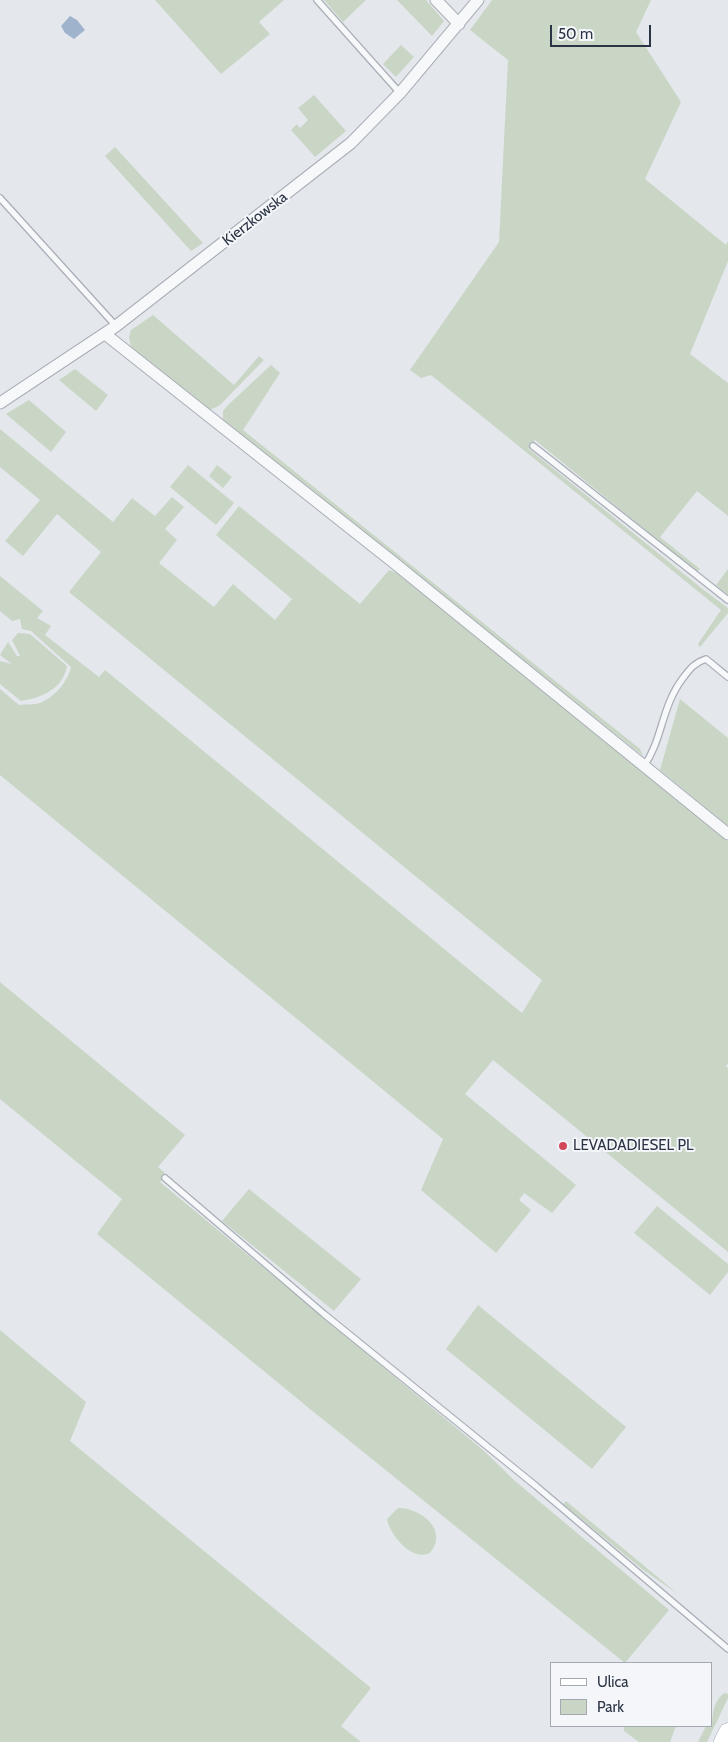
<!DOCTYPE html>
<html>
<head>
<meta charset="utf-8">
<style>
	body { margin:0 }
	#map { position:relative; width:728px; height:1742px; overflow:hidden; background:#e4e7ec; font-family:Cabin,sans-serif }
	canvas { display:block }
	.legend { position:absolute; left:550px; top:1662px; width:162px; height:65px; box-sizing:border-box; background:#f4f6f9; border:1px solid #a4a8b1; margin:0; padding:6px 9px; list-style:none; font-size:15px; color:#2b3445 }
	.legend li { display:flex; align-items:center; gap:10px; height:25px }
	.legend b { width:25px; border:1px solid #a4a8b1 }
	.scale { position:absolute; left:550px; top:25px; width:101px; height:22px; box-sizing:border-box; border:2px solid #2b3445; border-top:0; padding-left:6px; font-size:15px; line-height:18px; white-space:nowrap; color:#2b3445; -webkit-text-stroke:4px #f4f6f9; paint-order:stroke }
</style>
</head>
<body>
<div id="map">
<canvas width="728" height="1742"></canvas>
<ul class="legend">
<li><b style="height:6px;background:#fff"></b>Ulica</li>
<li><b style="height:14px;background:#c9d6c5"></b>Park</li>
</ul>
<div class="scale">50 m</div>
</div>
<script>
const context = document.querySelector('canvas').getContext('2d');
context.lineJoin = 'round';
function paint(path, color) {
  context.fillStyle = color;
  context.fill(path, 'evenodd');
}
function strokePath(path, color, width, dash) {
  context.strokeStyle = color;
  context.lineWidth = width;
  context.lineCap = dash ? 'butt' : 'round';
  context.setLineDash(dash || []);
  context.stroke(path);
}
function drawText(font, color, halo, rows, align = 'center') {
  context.font = font + ' Cabin,sans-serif';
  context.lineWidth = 4;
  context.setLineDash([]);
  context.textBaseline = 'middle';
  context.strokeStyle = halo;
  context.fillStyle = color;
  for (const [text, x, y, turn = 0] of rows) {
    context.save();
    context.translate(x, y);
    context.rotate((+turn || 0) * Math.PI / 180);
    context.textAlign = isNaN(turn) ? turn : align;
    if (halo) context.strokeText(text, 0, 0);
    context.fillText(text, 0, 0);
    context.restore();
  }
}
const green = new Path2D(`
	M155,0H284L259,22L270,34L221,74Z
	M324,0H366L343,22Z
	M397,0H426L444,21L432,36Z
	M492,0H651L636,32L681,102L645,179L726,245L728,241V261L690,354L728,383V516L697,491L660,537L700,569L697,572L535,440L529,449L705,591L728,608V613L700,647L698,644L721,610L431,375L421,378L410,370L499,242L508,60L470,30Z
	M401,45L414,57L396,77L383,64Z
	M314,95L346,131L315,157L291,130L297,124L300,128L308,120L298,108Z
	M115,147L203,243L191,251L105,156Z
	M153,315L234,385L259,356L264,360L220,405L210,410L131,347L129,337L131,330Z
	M271,365L280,373L243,430L640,749L643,756L223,420V411L228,405Z
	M75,369L108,395L96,411L59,380Z
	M29,400L66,432L51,452L6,414Z
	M0,429L113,522L132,498L155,516L172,497L184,507L165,529L177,540L159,563L214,607L233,584L275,620L292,599L216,535L239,506L360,604L389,570L397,573L652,776L728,841V1063L726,1066L728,1068V1252L493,1060L465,1094L576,1185L552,1213L524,1193L519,1200L531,1210L496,1253L421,1190L443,1139L0,775V689L19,705C26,704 34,705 40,703C55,697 68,681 71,667L31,631L22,629L20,619L12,621L0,611V576L43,611L37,618L51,626L45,635L99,677L105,670L522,1013L542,980L69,592L101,552L57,514L23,556L5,541L40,500L0,467Z
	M188,465L234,503L216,525L170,487Z
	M217,465L232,477L223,488L209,476Z
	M728,569V595L716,585Z
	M18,633L30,634L67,666C63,689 41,698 21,701L0,684V661L12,664L0,655L8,642L17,656H20L12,640Z
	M680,699L728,738V826L660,770Z
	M0,982L185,1135L158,1167L167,1175L160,1182L483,1450L515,1481L669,1610L625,1663L310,1409L97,1234L122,1199L0,1099Z
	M249,1189L361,1279L334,1311L222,1221Z
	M657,1206L728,1264V1272L710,1295L634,1233Z
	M478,1305L626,1427L592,1469L446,1349Z
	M0,1330L86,1402L70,1441L371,1688L341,1726L361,1742H0Z
	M566,1501L678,1594L642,1569L563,1504Z
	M398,1508C421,1508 449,1530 430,1553C412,1562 390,1535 387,1519Z
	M724,1693L728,1694V1698L707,1742H698L706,1726H712C712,1714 714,1700 724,1693Z
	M624,1726H676L670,1742H639L624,1731Z`);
const water = new Path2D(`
	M70,16L77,20L85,30L74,39L65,33L61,26Z`);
const service = new Path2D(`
	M317,0L400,93
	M0,198L116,326
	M533,446L728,600
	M644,766C663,739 661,707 683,678C690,669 694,663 706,659L728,677
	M165,1178L324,1314L536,1486L728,1649`);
const minor = new Path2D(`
	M436,0L459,24
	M105,334L393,562L728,834
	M0,403L116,326L351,143L400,93L478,0`);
const primary = new Path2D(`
	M723,1742L728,1732`);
const markers = [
	[563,1146,5,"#d1495b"]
];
const streetNames = [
	["Kierzkowska",255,219,-38]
];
const poiNames = [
	["LEVADADIESEL PL",573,1146]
];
paint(green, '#c9d6c5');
paint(water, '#9fb4cc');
strokePath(service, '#a9aeb7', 8);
strokePath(minor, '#a9aeb7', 13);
strokePath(primary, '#a3abb8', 19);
strokePath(service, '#f7f8fa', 5.5);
strokePath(minor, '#f7f8fa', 11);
strokePath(primary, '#fff', 18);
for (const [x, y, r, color] of markers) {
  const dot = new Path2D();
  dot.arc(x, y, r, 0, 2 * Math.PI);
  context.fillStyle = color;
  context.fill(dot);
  strokePath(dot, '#f4f6f9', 2);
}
drawText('15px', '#2b3445', '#f4f6f9', streetNames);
drawText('15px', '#2b3445', '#f4f6f9', poiNames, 'left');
</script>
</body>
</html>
